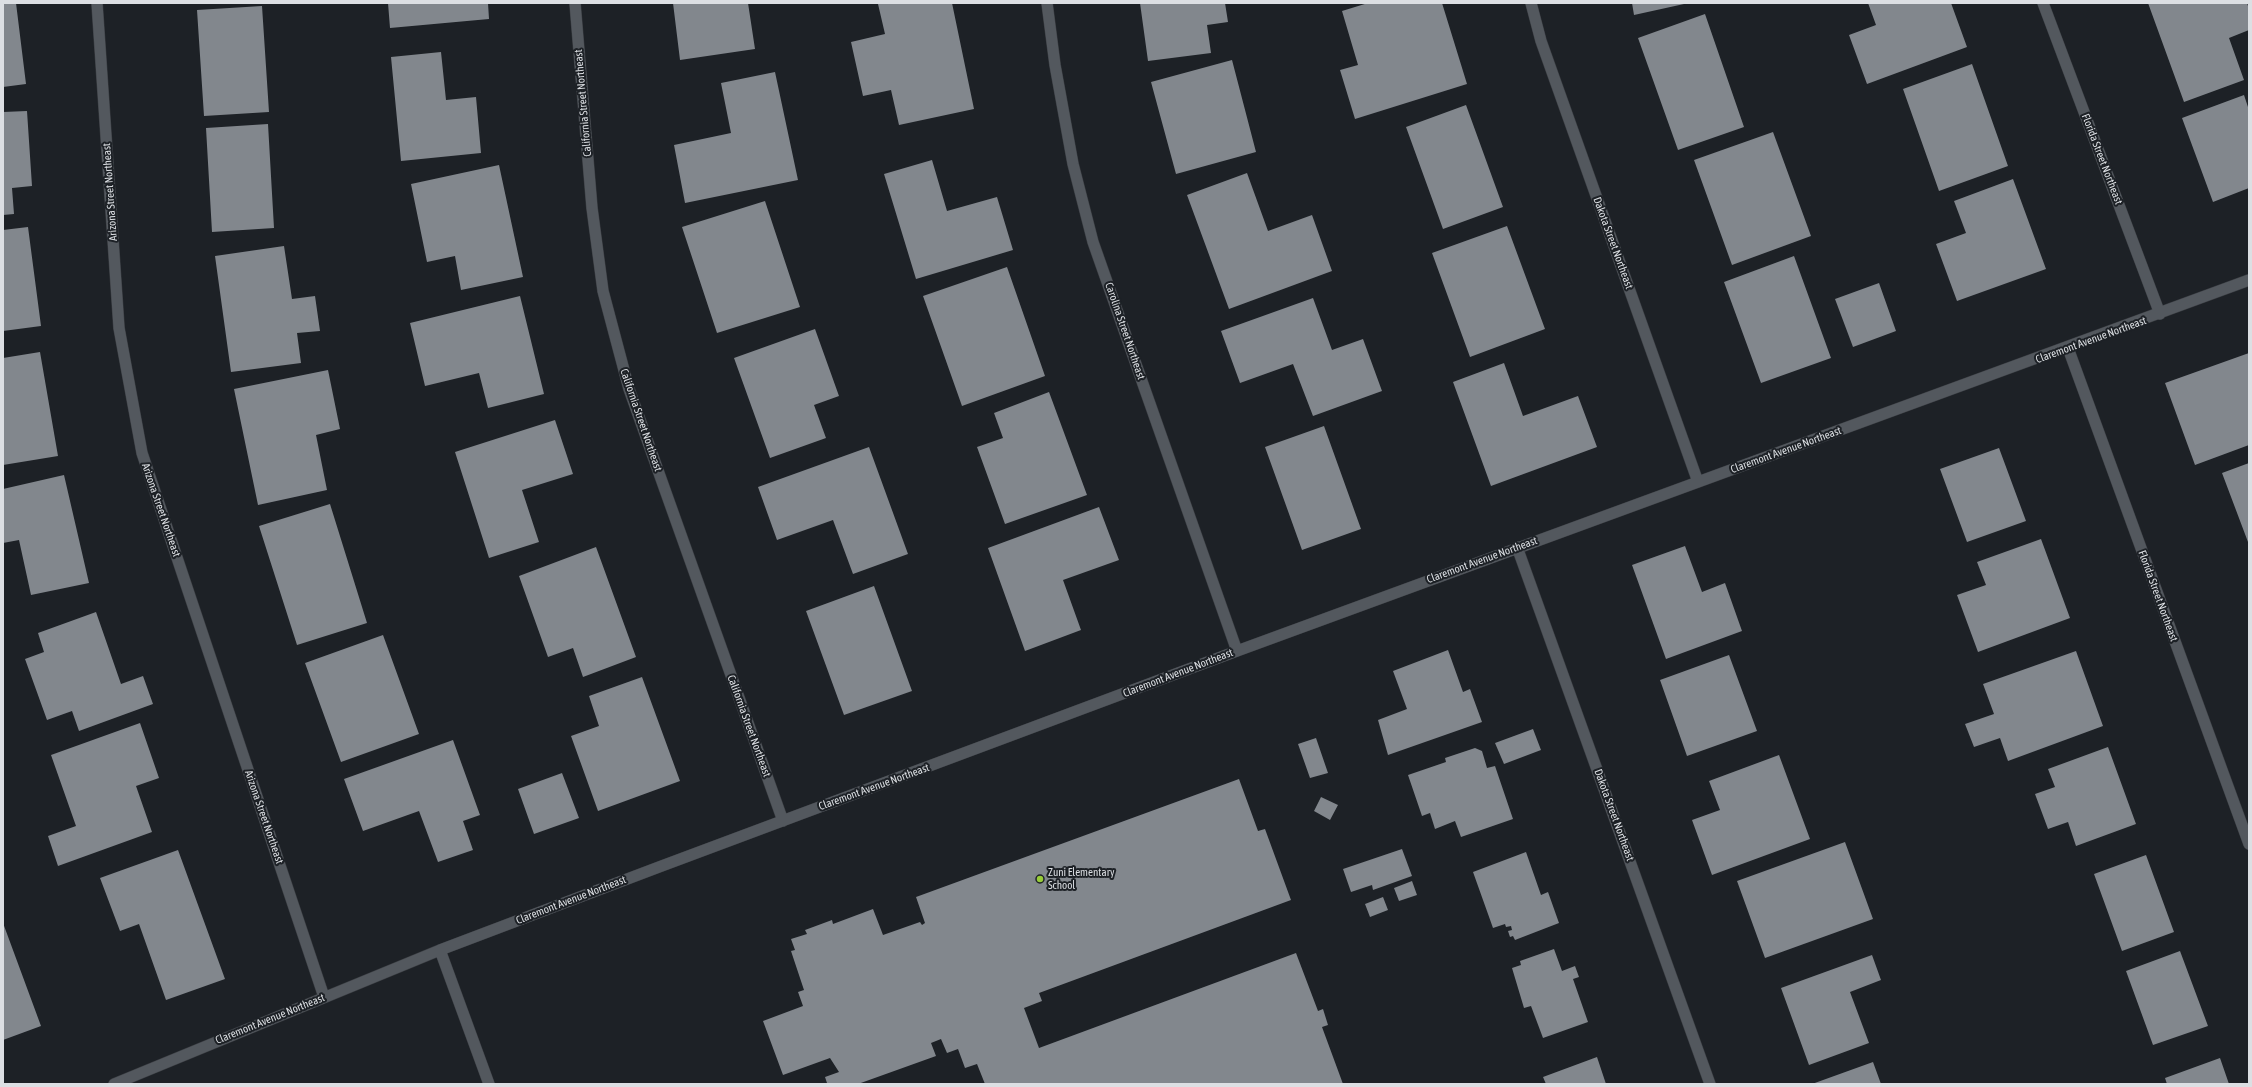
<!DOCTYPE html>
<html>
<head>
<meta charset="utf-8">
<style>
	body { margin:0 }
	#map { position:relative; width:2252px; height:1087px; overflow:hidden; background:#1d2126; font-family:"Asap Condensed",sans-serif }
	canvas { display:block }
	.frame { position:absolute; inset:0; border:4px solid #dcdfe3; pointer-events:none }
</style>
</head>
<body>
<div id="map">
<canvas width="2252" height="1087"></canvas>
<div class="frame"></div>
</div>
<script>
const context = document.querySelector('canvas').getContext('2d');
context.lineJoin = 'round';
function paint(path, color) {
  context.fillStyle = color;
  context.fill(path, 'evenodd');
}
function strokePath(path, color, width, dash) {
  context.strokeStyle = color;
  context.lineWidth = width;
  context.lineCap = dash ? 'butt' : 'round';
  context.setLineDash(dash || []);
  context.stroke(path);
}
function drawText(font, color, halo, rows, align = 'center') {
  context.font = font + ' "Asap Condensed",sans-serif';
  context.lineWidth = 4;
  context.setLineDash([]);
  context.textBaseline = 'middle';
  context.strokeStyle = halo;
  context.fillStyle = color;
  for (const [text, x, y, turn = 0] of rows) {
    context.save();
    context.translate(x, y);
    context.rotate((+turn || 0) * Math.PI / 180);
    context.textAlign = isNaN(turn) ? turn : align;
    if (halo) context.strokeText(text, 0, 0);
    context.fillText(text, 0, 0);
    context.restore();
  }
}
const building = new Path2D(`
	M3,3H16L26,84L3,87Z
	M388,3H488L489,19L390,28Z
	M673,3H748L755,49L680,60Z
	M952,3L974,109L899,125L891,90L863,96L851,42L885,34L878,4Z
	M1140,3H1225L1228,22L1207,25L1211,53L1148,61Z
	M1368,3H1442L1467,84L1355,119L1340,70L1358,65L1342,11Z
	M1632,3H1684V4L1634,15Z
	M1868,3H1951L1967,47L1867,84L1849,35L1876,25Z
	M2148,3H2247L2249,9V30L2229,38L2244,80L2184,102Z
	M262,6L269,112L204,116L197,10Z
	M1705,14L1744,127L1678,150L1638,38Z
	M441,52L446,100L476,97L481,153L401,161L391,57Z
	M1232,60L1256,152L1176,174L1151,82Z
	M1972,64L2008,166L1939,191L1903,89Z
	M775,72L798,180L685,203L674,145L731,133L721,83Z
	M2244,95L2249,110V188L2213,202L2182,118Z
	M1466,105L1503,207L1443,229L1406,127Z
	M27,111L32,186L12,188L14,214L3,215V112Z
	M268,124L274,228L212,232L206,128Z
	M1773,132L1811,236L1732,265L1694,160Z
	M932,160L947,211L997,197L1013,250L916,279L884,174Z
	M499,165L523,277L461,290L455,256L427,262L411,184Z
	M1247,173L1268,231L1312,215L1332,271L1229,309L1187,195Z
	M2013,179L2046,269L1957,301L1936,244L1966,233L1954,201Z
	M765,201L800,307L717,333L682,227Z
	M1507,226L1545,329L1470,357L1432,253Z
	M28,227L41,326L3,331V230Z
	M284,246L292,299L315,296L320,331L297,333L301,363L231,372L215,256Z
	M1794,256L1831,358L1761,383L1724,282Z
	M1007,267L1045,376L962,406L923,296Z
	M1879,283L1896,331L1853,347L1835,299Z
	M520,296L544,394L488,408L479,373L425,386L410,323Z
	M1313,298L1332,350L1363,339L1382,391L1313,416L1293,364L1240,383L1221,331Z
	M815,329L839,396L814,405L826,438L770,458L734,358Z
	M40,352L58,456L3,465V358Z
	M2249,353V445L2195,465L2165,383Z
	M1504,363L1523,416L1578,396L1597,447L1491,486L1453,382Z
	M328,370L340,429L316,435L327,490L258,505L234,389Z
	M1049,392L1087,495L1005,524L977,447L1003,438L994,413Z
	M555,420L573,474L522,490L539,542L489,558L455,452Z
	M1324,426L1361,529L1302,550L1265,447Z
	M869,447L908,554L853,574L833,520L777,540L758,487Z
	M1999,448L2026,521L1967,542L1940,469Z
	M2249,463V541L2248,542L2222,473Z
	M64,475L89,583L31,595L19,540L3,543V489Z
	M330,504L367,623L297,645L259,526Z
	M1099,507L1119,560L1063,580L1081,630L1025,651L988,548Z
	M2041,539L2070,618L1978,652L1957,595L1986,585L1977,562Z
	M1685,546L1702,592L1725,583L1742,631L1666,659L1632,565Z
	M596,547L636,657L583,677L573,648L548,657L519,576Z
	M874,586L912,691L844,715L806,611Z
	M96,612L121,684L143,676L153,704L79,731L72,711L47,720L25,659L44,652L38,633Z
	M383,635L419,734L341,762L305,663Z
	M1448,650L1463,692L1470,689L1482,722L1388,755L1378,720L1407,709L1393,671Z
	M2076,651L2103,726L2008,761L2000,738L1974,747L1965,724L1994,714L1983,684Z
	M1729,655L1757,731L1687,756L1660,680Z
	M642,677L680,781L598,811L571,736L599,726L589,696Z
	M140,723L159,778L136,786L152,832L58,866L48,836L76,826L51,755Z
	M1533,729L1541,750L1504,764L1495,743Z
	M1316,738L1328,773L1310,778L1298,744Z
	M453,740L480,815L463,821L473,850L438,862L419,811L363,831L344,779Z
	M2108,747L2136,824L2076,846L2068,822L2048,829L2035,794L2055,787L2048,769Z
	M1475,748L1482,751L1487,768L1495,766L1513,819L1461,837L1455,821L1435,829L1430,813L1422,816L1408,775L1446,762L1445,758Z
	M1779,755L1810,839L1712,875L1692,820L1720,810L1709,781Z
	M562,773L579,818L534,834L518,789Z
	M1239,779L1258,831L1265,829L1291,900L1039,993L1042,1001L1024,1008L1039,1048L1296,953L1318,1011L1323,1009L1328,1025L1322,1027L1343,1084H985L977,1064L965,1068L958,1049L947,1053L941,1039L931,1043L936,1056L858,1084H824L827,1083L825,1077L839,1072L830,1058L783,1075L763,1021L803,1006L798,992L804,990L791,951L795,950L791,939L807,934L805,930L832,920L833,924L873,909L883,935L920,922L922,925L925,923L916,897Z
	M1321,797L1338,805L1330,820L1314,811Z
	M1845,842L1873,919L1765,958L1737,881Z
	M1402,849L1412,876L1373,890L1372,885L1351,892L1343,869Z
	M178,850L225,979L166,1000L139,924L120,931L100,878Z
	M1526,852L1541,895L1548,892L1559,923L1515,940L1513,936L1510,937L1508,931L1512,930L1511,926L1506,927L1505,924L1493,928L1473,872Z
	M2146,855L2174,932L2122,951L2094,874Z
	M1412,881L1417,895L1399,901L1394,888Z
	M1383,897L1388,910L1370,917L1365,904Z
	M3,923L41,1026L3,1040Z
	M1554,949L1562,971L1575,966L1579,977L1573,979L1588,1022L1543,1038L1531,1006L1524,1008L1512,968L1521,965L1520,961Z
	M2180,951L2208,1026L2153,1045L2126,971Z
	M1872,955L1881,980L1850,992L1869,1043L1809,1065L1781,988Z
	M1597,1057L1606,1084H1546L1543,1077Z
	M2220,1058L2229,1084H2167L2165,1078Z
	M1873,1062L1881,1084H1812Z`);
const minor = new Path2D(`
	M97,3L119,328L142,453L324,997
	M575,3L592,208L603,291L629,389L783,821
	M1047,3L1055,65L1073,164L1093,242L1237,651
	M1531,3L1541,41L1698,482
	M2043,3L2160,314
	M2068,348L2249,844
	M1517,547L1710,1084
	M440,950L489,1084
	M114,1084L440,950L659,867L1237,651L2249,280`);
const markers = [
	[1040,879,4,"#97cc38"]
];
const streetNames = [
	["California Street Northeast",583,103,-95],
	["Florida Street Northeast",2102,159,69],
	["Arizona Street Northeast",110,192,-94],
	["Dakota Street Northeast",1613,243,70],
	["Carolina Street Northeast",1125,331,71],
	["Claremont Avenue Northeast",2091,340,-20],
	["California Street Northeast",641,420,71],
	["Claremont Avenue Northeast",1786,450,-20],
	["Arizona Street Northeast",161,510,71],
	["Claremont Avenue Northeast",1482,560,-20],
	["Florida Street Northeast",2158,596,70],
	["Claremont Avenue Northeast",1178,673,-21],
	["California Street Northeast",749,726,70],
	["Claremont Avenue Northeast",874,787,-20],
	["Dakota Street Northeast",1614,815,70],
	["Arizona Street Northeast",264,817,71],
	["Claremont Avenue Northeast",571,900,-21],
	["Claremont Avenue Northeast",270,1019,-22]
];
const poiNames = [
	["Zuni Elementary",1048,873],
	["School",1048,886]
];
paint(building, '#82878d');
strokePath(minor, '#3a3d42', 12);
strokePath(minor, '#53585e', 11);
for (const [x, y, r, color] of markers) {
  const dot = new Path2D();
  dot.arc(x, y, r, 0, 2 * Math.PI);
  context.fillStyle = color;
  context.fill(dot);
  strokePath(dot, '#1d2126', 1.5);
}
drawText('11px', '#dcdfe3', '#1d2126', streetNames);
drawText('11px', '#dcdfe3', '#1d2126', poiNames, 'left');
</script>
</body>
</html>
